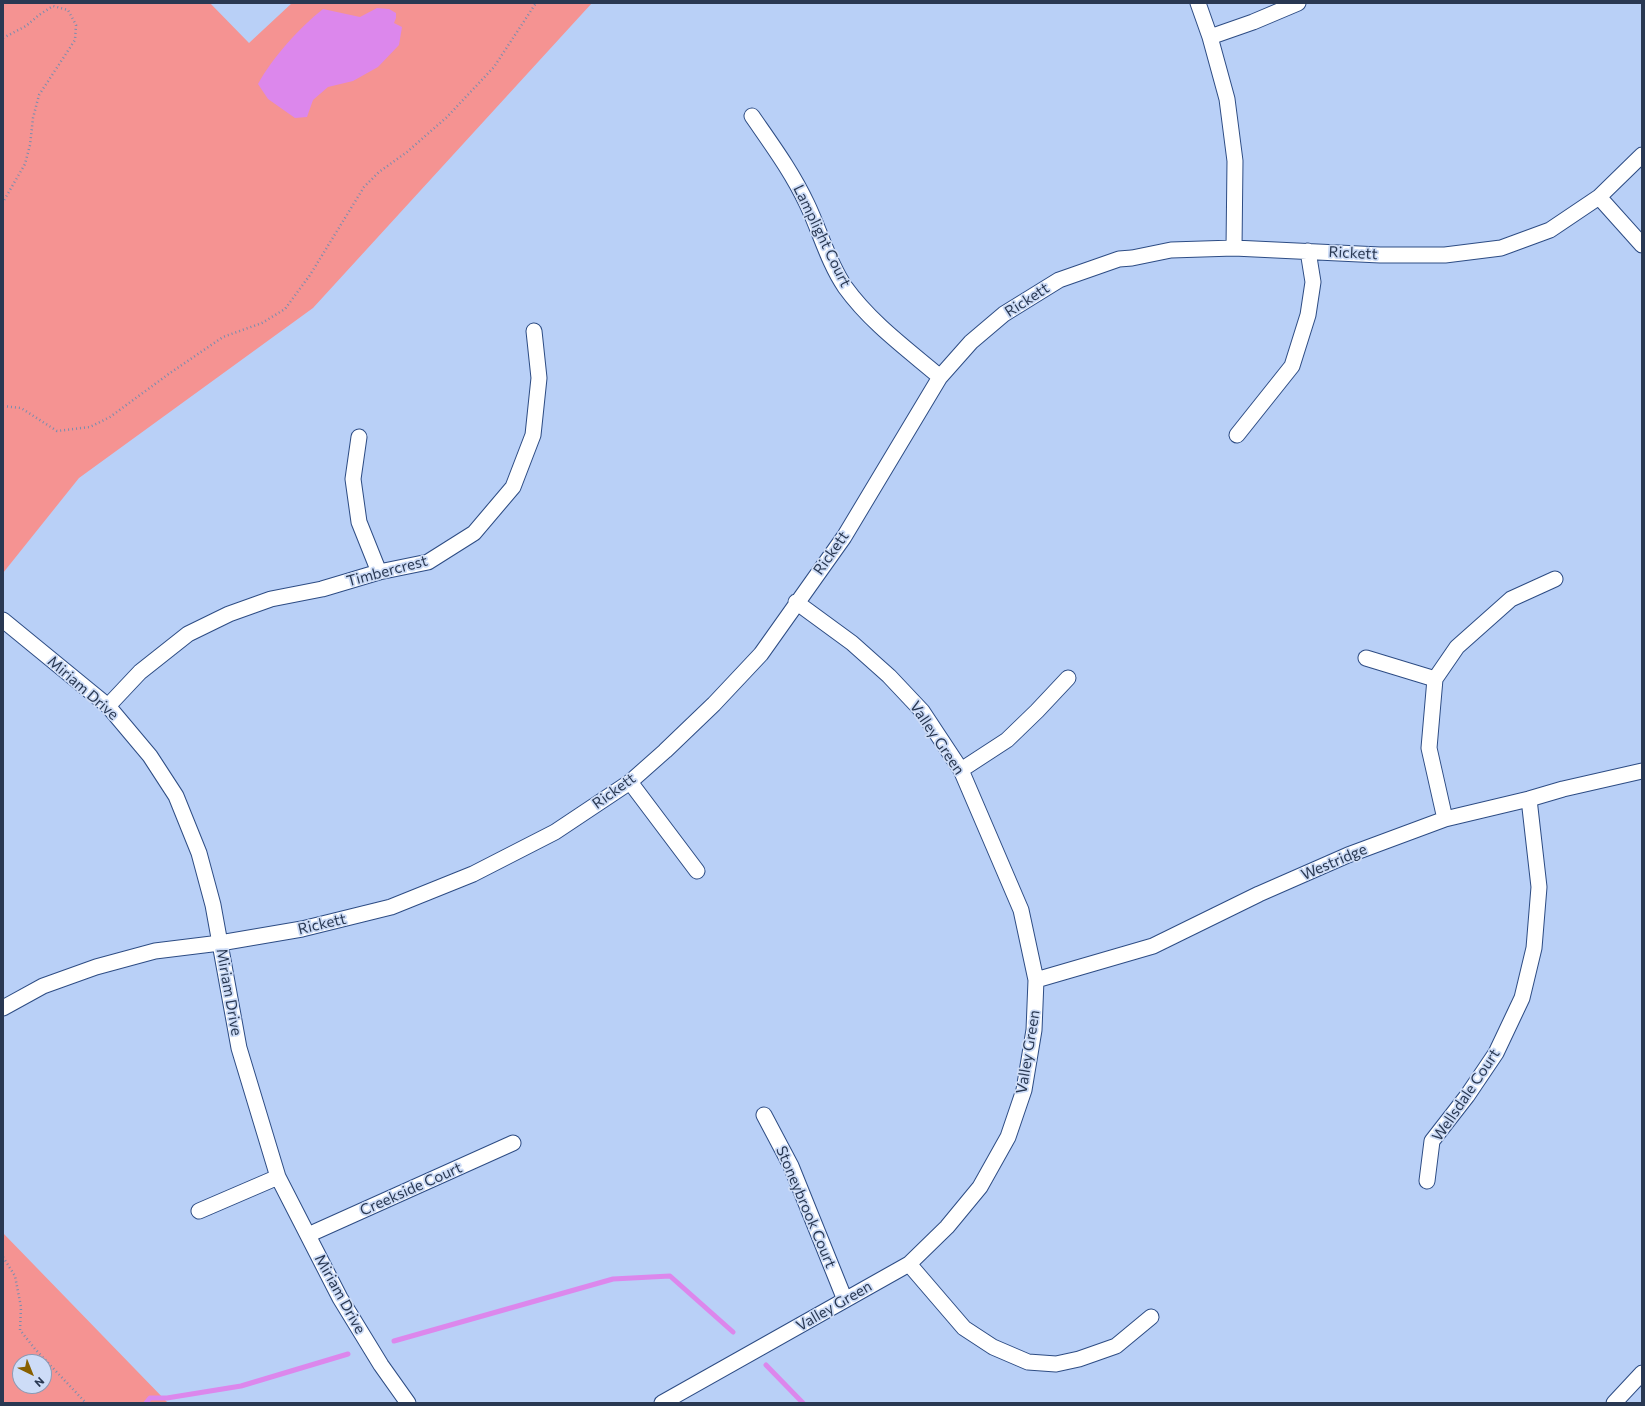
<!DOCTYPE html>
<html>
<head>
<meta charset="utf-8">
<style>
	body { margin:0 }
	#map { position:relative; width:1645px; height:1406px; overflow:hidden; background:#b9d0f7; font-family:Commissioner,sans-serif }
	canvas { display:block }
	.frame { position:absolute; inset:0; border:4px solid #293852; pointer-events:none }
	.north { position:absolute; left:12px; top:1354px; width:40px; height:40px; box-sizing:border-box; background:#cddcf7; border:1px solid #8b9ab5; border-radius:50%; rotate:137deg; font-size:11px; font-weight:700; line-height:16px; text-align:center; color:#293852 }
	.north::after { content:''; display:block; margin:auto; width:14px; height:18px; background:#886000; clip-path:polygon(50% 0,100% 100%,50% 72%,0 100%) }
</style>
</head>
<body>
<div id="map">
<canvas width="1645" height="1406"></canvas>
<div class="frame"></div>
<div class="north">N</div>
</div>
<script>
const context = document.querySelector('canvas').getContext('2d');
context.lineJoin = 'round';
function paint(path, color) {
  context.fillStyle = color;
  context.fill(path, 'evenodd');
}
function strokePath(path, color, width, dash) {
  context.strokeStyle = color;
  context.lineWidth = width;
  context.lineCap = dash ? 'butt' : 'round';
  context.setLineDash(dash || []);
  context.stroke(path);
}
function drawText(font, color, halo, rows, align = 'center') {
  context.font = font + ' Commissioner,sans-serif';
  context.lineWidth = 3.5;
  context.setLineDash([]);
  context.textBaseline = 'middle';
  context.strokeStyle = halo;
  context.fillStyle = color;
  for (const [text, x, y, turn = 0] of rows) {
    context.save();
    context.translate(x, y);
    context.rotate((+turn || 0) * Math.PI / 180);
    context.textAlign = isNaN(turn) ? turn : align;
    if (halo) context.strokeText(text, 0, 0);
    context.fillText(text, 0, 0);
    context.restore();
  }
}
const green = new Path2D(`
	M3,3H210L249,43L292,3H592L313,308L79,478L3,573Z
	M3,1233L168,1403H3ZM20,1362H44V1386H20Z`);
const water = new Path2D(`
	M377,8L389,9L396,13V18L394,23L402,27L399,45L378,67L353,81L328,87L313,100L307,117L295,118L268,99L258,84C273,57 299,28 323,9L360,17Z`);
const stream = new Path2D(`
	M394,1341L613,1279L670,1276L733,1332
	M766,1365L803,1403
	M146,1403L150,1398H167L241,1386L348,1354`);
const path = new Path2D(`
	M3,38L26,26L39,15L53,6L68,10L76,25L75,40L39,95L33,118L30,145L25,164L3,202
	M3,406L21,408L57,431L90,427L110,417L170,373L223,337L262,323L285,309L310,275L364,187L379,172L407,152L447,117L494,67L536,3
	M3,1257L15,1276L21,1307L20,1330L35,1349L86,1403`);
const street = new Path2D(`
	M1198,3L1210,37L1227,99L1235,161L1234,248
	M1210,37L1253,22L1298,3
	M752,116C772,145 792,172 807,204C820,231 828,262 845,287C871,323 907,349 940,377
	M1599,197L1642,245
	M1237,435L1292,366L1308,315L1313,282L1308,251
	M359,437L353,479L359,522L379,572
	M3,620L108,706L150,756L176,796L199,853L213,905L239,1048L278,1177L340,1298L381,1365L408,1403
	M1366,658L1435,679
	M108,706L140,672L188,634L229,614L271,599L322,589L379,572L428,562L474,533L513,487L533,435L539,378L534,331
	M961,770L1007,740L1037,711L1068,678
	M630,782L697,871
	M1445,819L1429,748L1435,679L1457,647L1511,599L1555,579
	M1036,980L1153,946L1259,894L1348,855L1445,819L1529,799L1563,789L1642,771
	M3,1008L43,986L96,967L155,951L220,943L302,929L391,907L473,874L555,832L630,782L665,751L714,704L761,654L844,537L940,377L971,342L1004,314L1059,280L1119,259L1132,258L1171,250L1234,248L1380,255H1445L1501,248L1550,230L1599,197L1642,155
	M764,1115L791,1166L845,1300
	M1427,1181L1432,1141L1467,1096L1496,1053L1522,998L1534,948L1539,887L1529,799
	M199,1211L278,1177
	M308,1235L513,1143
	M909,1264L964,1328L993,1347L1028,1362L1056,1364L1079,1359L1116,1346L1151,1317
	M662,1403L909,1264L947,1227L980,1187L1008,1137L1024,1090L1034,1030L1036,980L1021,910L961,770L922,711L889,676L852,643L796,602
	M1614,1403L1642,1373`);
const streetNames = [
	["Lamplight Court",822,236,64],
	["Rickett",1353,253,3],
	["Rickett",1027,300,-33],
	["Rickett",831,553,-55],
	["Timbercrest",387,571,-15],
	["Miriam Drive",83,688,41],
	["Valley Green",937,738,56],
	["Rickett",614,791,-36],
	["Westridge",1334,862,-23],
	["Rickett",322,924,-13],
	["Miriam Drive",229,992,80],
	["Valley Green",1028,1052,-81],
	["Wellsdale Court",1466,1095,-56],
	["Creekside Court",411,1189,-24],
	["Stoneybrook Court",806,1207,67],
	["Miriam Drive",340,1294,61],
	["Valley Green",834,1306,-30]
];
paint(green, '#f59392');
paint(water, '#dc87ec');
strokePath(stream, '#dc87ec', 5);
strokePath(street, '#2d4c84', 17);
strokePath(path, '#798dae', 2.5, [1, 3]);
strokePath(street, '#fff', 15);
drawText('15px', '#293852', '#cddcf7', streetNames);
</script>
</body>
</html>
